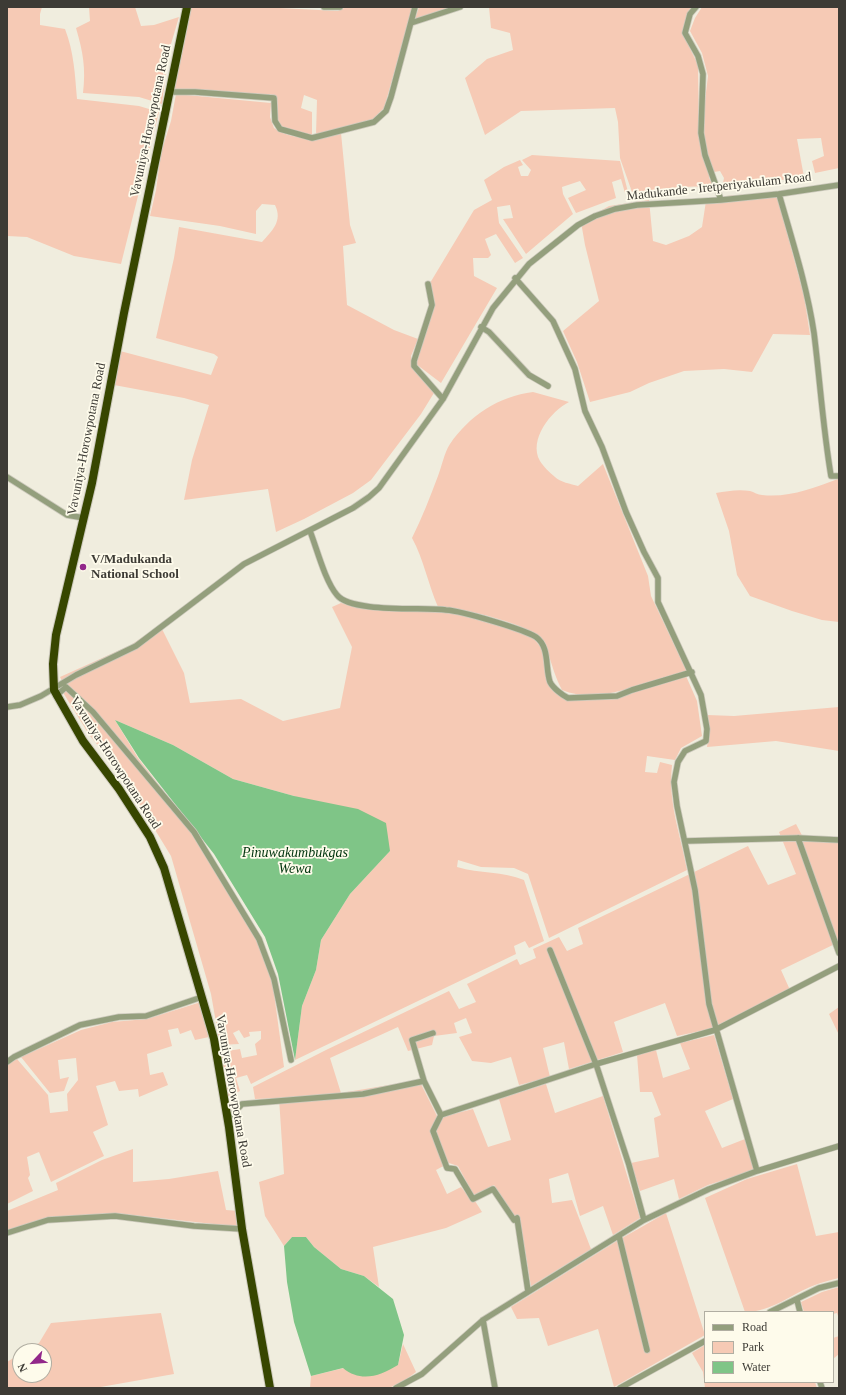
<!DOCTYPE html>
<html>
<head>
<meta charset="utf-8">
<style>
	body { margin:0 }
	#map { position:relative; width:846px; height:1395px; overflow:hidden; background:#f0edde; font-family:"Times New Roman",serif }
	canvas { display:block }
	.frame { position:absolute; inset:0; border:8px solid #3d3b35; pointer-events:none }
	.legend { position:absolute; left:704px; top:1311px; width:130px; height:72px; box-sizing:border-box; background:#fefbeb; border:1px solid #b1aea2; margin:0; padding:5px 7px; list-style:none; font-size:12px; color:#3d3b35 }
	.legend li { display:flex; align-items:center; gap:8px; height:20px }
	.legend b { width:20px; border:1px solid #b1aea2 }
	.north { position:absolute; left:12px; top:1343px; width:40px; height:40px; box-sizing:border-box; background:#fefbeb; border:1px solid #b1aea2; border-radius:50%; rotate:244deg; font-size:11px; font-weight:700; line-height:16px; text-align:center; color:#3d3b35 }
	.north::after { content:''; display:block; margin:auto; width:14px; height:18px; background:#92278a; clip-path:polygon(50% 0,100% 100%,50% 72%,0 100%) }
</style>
</head>
<body>
<div id="map">
<canvas width="846" height="1395"></canvas>
<div class="frame"></div>
<ul class="legend">
<li><b style="height:5px;background:#949f7d"></b>Road</li>
<li><b style="height:11px;background:#f6cab5"></b>Park</li>
<li><b style="height:11px;background:#7fc587"></b>Water</li>
</ul>
<div class="north">N</div>
</div>
<script>
const context = document.querySelector('canvas').getContext('2d');
context.lineJoin = 'round';
function paint(path, color) {
  context.fillStyle = color;
  context.fill(path, 'evenodd');
}
function strokePath(path, color, width, dash) {
  context.strokeStyle = color;
  context.lineWidth = width;
  context.lineCap = dash ? 'butt' : 'round';
  context.setLineDash(dash || []);
  context.stroke(path);
}
function drawText(font, color, halo, rows, align = 'center') {
  context.font = font + ' "Times New Roman",serif';
  context.lineWidth = 3.5;
  context.setLineDash([]);
  context.textBaseline = 'middle';
  context.strokeStyle = halo;
  context.fillStyle = color;
  for (const [text, x, y, turn = 0] of rows) {
    context.save();
    context.translate(x, y);
    context.rotate((+turn || 0) * Math.PI / 180);
    context.textAlign = isNaN(turn) ? turn : align;
    if (halo) context.strokeText(text, 0, 0);
    context.fillText(text, 0, 0);
    context.restore();
  }
}
const green = new Path2D(`
	M7,7H42L40,14V25L65,29C74,52 75,75 77,99L139,106L159,112L121,264L74,256L27,237L7,236Z
	M89,7H135L141,26L154,25L179,17L168,54L162,104L139,97L83,93C86,68 83,52 76,28L90,21Z
	M190,7H260L338,11L346,7H413L384,108L372,120L316,135L317,100L304,95L301,108L312,112V136L282,127L277,120L275,95L173,89Z
	M419,7H451L415,19Z
	M489,7H693L683,34L698,65L699,133L709,168V178L714,186L679,187L632,192L620,158L618,122L615,108L521,111L485,135L465,78L487,59L513,50L510,33L491,28Z
	M702,7H839V168L815,173L812,161L824,156L821,138L797,139L804,177L722,188L724,178L720,171L714,172L706,155L701,133L708,76L702,53L690,31L695,18Z
	M176,94L271,103L270,117L274,128C295,142 318,138 341,133L350,225L356,243L343,246L347,305L394,330L418,339L411,356L413,368L437,388L421,414L371,480L353,493L304,519L276,532L268,489L184,500L192,460L209,405L184,398L114,385L120,351L211,375L218,357L214,354L156,338L174,258L179,227L262,242C272,231 283,221 275,205L262,204L256,211V234L220,226L150,216L156,190L161,153L171,121Z
	M532,155L620,161L628,192L625,193L621,179L612,182L616,198L576,213L568,198L586,190L580,181L562,187L563,194L573,214L526,254L503,219L513,218L510,205L497,207L499,223L523,258L515,263L496,234L485,239L491,255L488,258H473L474,276L497,288L441,383L416,364L434,305L430,283L474,210L492,200L484,180L504,167L520,160L523,165L518,167L521,176H528L531,170L522,160Z
	M776,192L804,296L810,335L773,334L752,372L724,369L684,371L649,383L630,392L590,402L577,362L563,331L599,301L585,245L581,222L609,206L649,200L653,241L666,245L689,236L702,227L706,201L726,196Z
	M533,392L569,402C551,411 528,440 540,461C543,466 550,473 555,477C560,482 571,484 578,486L603,464L648,576L651,596L687,672C646,678 604,707 562,690C556,679 553,668 549,656C548,651 547,645 544,641C535,625 456,606 438,607C428,584 424,560 412,538C422,518 430,497 438,476C442,466 444,453 450,444C469,416 499,396 533,392Z
	M838,479L839,622L822,620L792,611L750,596L737,575L729,531L716,493C727,491 739,489 750,491C754,492 758,495 762,495C789,498 813,488 838,479Z
	M341,603L367,609L447,611L523,633L535,640L542,649L547,676L568,700L615,699L631,692L686,676L697,701L702,736L681,748L675,760L647,756L645,772L657,773L660,762L672,765C668,804 680,832 687,870L549,938L528,874L514,868L481,867L458,860L457,867C480,874 503,871 524,880L544,941L529,948L525,941L514,946L516,954L295,1060L302,1006L316,970L321,940L350,894L390,851L294,796L233,779L173,745L115,720L138,758L169,798L164,795L105,724L64,685L60,677L131,645L160,625L184,673L190,703L241,699L283,721L340,708L352,647L332,607Z
	M66,689L92,713L192,833L256,939L272,979L284,1067L251,1084L247,1075L236,1078L240,1091L227,1097L221,1052L240,1049L242,1058L257,1055L255,1044L261,1039V1031L249,1032L250,1036L244,1038L239,1030L233,1033L239,1044L220,1045L211,994L171,856L135,797L106,755L90,736L62,691Z
	M839,707V751L776,741L707,747L709,733L707,715L734,716Z
	M796,824L805,841L839,843V942L781,970L790,990L710,1029L677,1036L665,1003L614,1022L623,1052L569,1069L564,1042L543,1048L550,1077L519,1085L511,1057L491,1063L472,1061L459,1037L472,1033L466,1018L454,1023L457,1033L434,1036L432,1045L408,1051L398,1027L330,1058L341,1093L419,1080L438,1118L473,1109L488,1147L511,1140L499,1099L546,1084L555,1113L603,1096L640,1218L613,1235L603,1206L580,1216L568,1173L549,1179L552,1203L572,1200L591,1249L531,1286L519,1215L514,1217L494,1185L474,1196L458,1166L449,1163L436,1170L447,1194L461,1187L473,1202L475,1201L482,1212L446,1228L373,1247L379,1287L364,1276L341,1269L314,1247L306,1237H292L284,1246L265,1216L259,1182L284,1174L279,1098L255,1099L253,1087L326,1050L449,991L459,1009L476,1002L467,984L517,959L520,965L536,958L533,949L559,937L567,951L583,944L578,928L748,846L768,885L796,874L779,832Z
	M201,1002L209,1037L195,1040L191,1030L180,1034L178,1028L168,1030L172,1046L147,1054L150,1075L163,1072L168,1085L139,1097L138,1089L119,1091L115,1081L96,1086L108,1125L93,1132L104,1156L51,1182L39,1152L27,1157L30,1175L28,1178L33,1191L7,1204V1065L17,1059L48,1095L50,1113L68,1111L67,1094L78,1080L76,1058L58,1060L60,1079L69,1077L64,1091L50,1093L21,1057L81,1030L112,1022L147,1019Z
	M839,1007V1035L829,1014Z
	M714,1035L733,1099L705,1111L722,1148L745,1139L755,1170L708,1185L679,1199L674,1179L640,1191L631,1163L659,1157L654,1118L661,1115L652,1092H640L637,1055L656,1050L663,1078L690,1069L680,1043Z
	M133,1149V1182L169,1179L218,1171L226,1210L239,1211L240,1227L115,1213L48,1218L7,1230V1211L58,1190L56,1183L102,1160Z
	M797,1164L816,1236L839,1232V1278C831,1280 822,1282 815,1285C791,1294 772,1312 745,1312L705,1198L747,1179Z
	M666,1213L705,1335L614,1387L598,1329L548,1346L539,1318L517,1319L511,1307L617,1241Z
	M839,1287V1319L837,1313L833,1314V1312H804L801,1302L822,1292Z
	M161,1313L174,1374L95,1388H7V1362L20,1354V1375H44V1351H25L39,1343L51,1323Z
	M839,1336V1354L833,1359V1338Z
	M403,1344L416,1372L404,1381L389,1388H310L311,1376L344,1368L398,1365Z
	M705,1345V1382H815L817,1388H705L703,1372L692,1353Z`);
const water = new Path2D(`
	M115,720L173,745L233,779L294,796L358,809L386,823L390,851L350,894L321,940L316,970L302,1006L295,1060L278,974L265,937L214,854L139,758Z
	M292,1237H306L314,1247L341,1269L364,1276L393,1299L404,1335L398,1365C380,1376 361,1383 343,1368L311,1376L294,1322L287,1282L284,1246Z`);
const minor = new Path2D(`
	M324,7H340
	M696,7L690,14L685,33L698,56L703,74L701,133L705,155L721,200
	M411,23L460,7
	M170,92H195L274,98L275,121L280,129L312,138L374,122L386,111L391,97L415,7
	M779,194C792,240 807,286 814,333C820,381 823,428 831,476H839
	M515,278L553,321L575,369L585,411L602,447L626,512L644,552L658,578V602L701,695L707,729L706,741L685,751L678,762L674,782L677,806L695,890L709,1004L757,1171
	M428,284L432,305L414,361V366L443,399
	M481,327L489,332L529,375L548,386
	M7,477L67,515L84,518
	M310,531C317,549 325,581 337,595C351,613 423,607 446,610C462,611 523,629 536,637C550,647 545,668 550,682C553,688 562,695 568,698L617,696L632,690L692,672
	M56,696L66,687L93,712L194,832L259,939L274,979L291,1060
	M7,707L20,705L41,696L76,675L136,646L244,564L353,508L369,497L379,488L443,399L493,308L529,264L578,225L595,216L615,209L637,205L721,200L779,194L839,185
	M798,838L839,953
	M686,841L798,838L839,840
	M550,950L596,1064L629,1165L644,1220
	M7,1062L14,1057L80,1025L119,1017L146,1016L202,997
	M424,1081L412,1040L433,1033
	M441,1115L433,1131L447,1168L455,1169L473,1199L493,1189L514,1220L517,1218L528,1291
	M228,1119L242,1104L363,1094L424,1081L441,1115L596,1064L715,1030L839,966
	M7,1233L48,1220L115,1216L194,1226L242,1229
	M619,1236L647,1350
	M797,1300L800,1312
	M770,1312L819,1288L839,1283
	M483,1320L495,1388
	M820,1382L822,1388
	M396,1388L422,1374L483,1320L644,1220L709,1189L757,1171L839,1146
	M620,1388L705,1341`);
const highway = new Path2D(`
	M187,7L124,313L92,483L56,635L53,664L54,690L83,741L119,789L150,837L164,868L214,1039L229,1127L242,1229L270,1388`);
const markers = [
	[83,567,4,"#92278a"]
];
const streetNames = [
	["Vavuniya-Horowpotana Road",151,121,-78],
	["Madukande - Iretperiyakulam Road",719,187,-6],
	["Vavuniya-Horowpotana Road",87,439,-79],
	["Vavuniya-Horowpotana Road",115,763,57],
	["Vavuniya-Horowpotana Road",233,1091,80]
];
const poiNames = [
	["V/Madukanda",91,560],
	["National School",91,575]
];
const waterNames = [
	["Pinuwakumbukgas",295,853],
	["Wewa",295,869]
];
paint(green, '#f6cab5');
paint(water, '#7fc587');
strokePath(minor, '#ccc9bc', 7);
strokePath(highway, '#ccc9bc', 10);
strokePath(minor, '#949f7d', 5.5);
strokePath(highway, '#374600', 8);
for (const [x, y, r, color] of markers) {
  const dot = new Path2D();
  dot.arc(x, y, r, 0, 2 * Math.PI);
  context.fillStyle = color;
  context.fill(dot);
  strokePath(dot, '#fefbeb', 1.5);
}
drawText('13px', '#3d3b35', '#fefbeb', streetNames);
drawText('bold 13px', '#3d3b35', '#fefbeb', poiNames, 'left');
drawText('italic 14px', '#00350e', '#fefbeb', waterNames);
</script>
</body>
</html>
